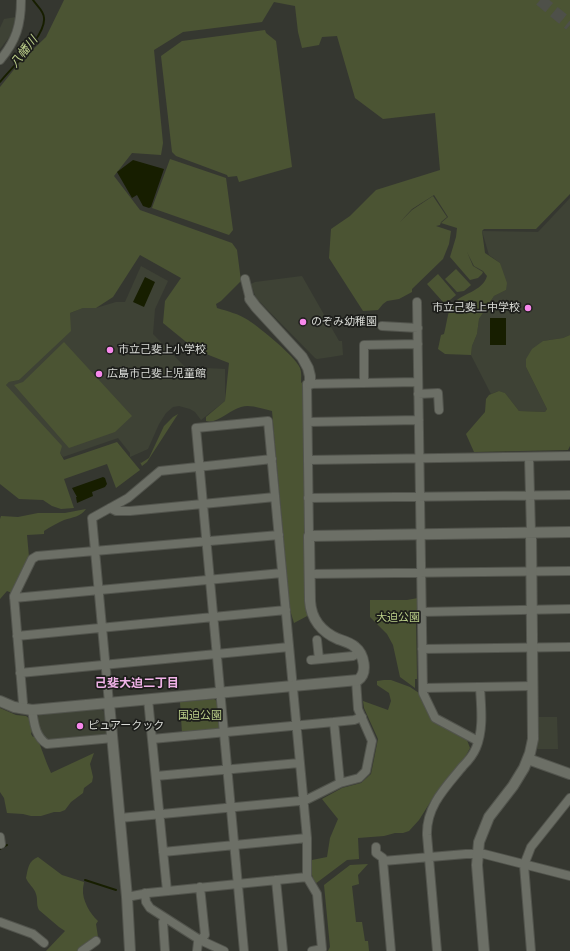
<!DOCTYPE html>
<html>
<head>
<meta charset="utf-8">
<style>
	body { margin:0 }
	canvas { display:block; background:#353730 }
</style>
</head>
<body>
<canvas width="570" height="951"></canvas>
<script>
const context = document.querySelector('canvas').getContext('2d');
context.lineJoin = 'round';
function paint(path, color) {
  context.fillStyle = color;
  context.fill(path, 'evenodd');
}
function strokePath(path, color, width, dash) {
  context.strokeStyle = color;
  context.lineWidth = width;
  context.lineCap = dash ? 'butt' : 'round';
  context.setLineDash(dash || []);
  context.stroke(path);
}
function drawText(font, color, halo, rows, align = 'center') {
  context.font = font + ' "IBM Plex Sans","Noto Sans JP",sans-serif';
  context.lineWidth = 3.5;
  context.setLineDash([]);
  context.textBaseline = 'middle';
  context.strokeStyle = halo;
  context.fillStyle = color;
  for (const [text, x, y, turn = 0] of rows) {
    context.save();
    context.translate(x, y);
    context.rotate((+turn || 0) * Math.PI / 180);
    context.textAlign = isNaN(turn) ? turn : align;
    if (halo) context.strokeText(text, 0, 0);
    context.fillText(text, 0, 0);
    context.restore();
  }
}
const built = new Path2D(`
	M16,17L10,36L0,49V28L4,19Z
	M570,198V335L563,338L543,341L526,367L547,409L545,412L519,411L505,393L499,391L491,394L471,355L472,346L477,334L479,319L494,296L506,290L500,263L489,255L482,231L538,232Z
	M141,266L168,281L155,309L153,334L185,367L225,369V401L201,420L195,412L190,409L179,406L173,407L166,413L159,424L148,449L130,457V453L118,438L63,457L6,385L9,382L19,380L70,313L83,308H96L116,302H125Z
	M302,276L339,341H342L343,355L331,357L317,359L315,358L256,298L251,284L255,282Z
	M100,708L105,713L107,734L103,738L50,742L45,740L37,725V718L40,714Z
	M537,717H557L558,749H535Z`);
const green = new Path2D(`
	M64,0H570V194L536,229H484L482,231L485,253L500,263L507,283L506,290L494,296L479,319L477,334L472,346L471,355L445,354L438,349L441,335L444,334C446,327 448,311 451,306C460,293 483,292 487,276L483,271L474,266L467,252L473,266L483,272L482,274L478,278L470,280L450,257L456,237L457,228L441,223L448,217L434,195L412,209L400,222L412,210L433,196L447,217L441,222L440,225L436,226L451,231L449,244L443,259L412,289V292L399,299L387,301L383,304L378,310L363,311L329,258L331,229L350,216L376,190L440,170L435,113L383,119L355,98L337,36L322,37L319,45L302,48L298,32L295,6L274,2L262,22L183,32L154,50L163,143L161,155L132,153L114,176L140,210L232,243L237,250L241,281L221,301L216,304L217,308C227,311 239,314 248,320C260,328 295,356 300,368C302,373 301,378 301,383L305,380V383L309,615L294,623L290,610L272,411C263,409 250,404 241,407C229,410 218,424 206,421V417L225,401L229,363L196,350L163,323L165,301L181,278L140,255L113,297L96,308H83L70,313L71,331L19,380L9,382L6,385L62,446L60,453L64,460L117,442L140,470L116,488L107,464L64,479L74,508L61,509L52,506L43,500L19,499L0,484V87L20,62L46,37Z
	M265,30L266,33L276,41L292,167L239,182L237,176L228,177L227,175L176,156L172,152L161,56L182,41Z
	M170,159L226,178L233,230L229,235L152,208Z
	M456,269L471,285L464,291L457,292L445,279Z
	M438,274L456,295L450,300L443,302L427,284Z
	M570,335V446L568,450L474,452L466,434L485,412L486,399L489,395L499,391L505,393L519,411L545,412L547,409L526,367V359L532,349L543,341L563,338Z
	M64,342L132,416L115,432L69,448L14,385L23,382Z
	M178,414L147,462L142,466L140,462L141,463L149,458L164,426L173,417Z
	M86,509C80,517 73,517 64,520C57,523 50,527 44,531V534L27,535L29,557L12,593L7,591L0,599V519L1,516L18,517L38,513H65Z
	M418,598L416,619L417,679H415V688L400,677L393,645L387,634L370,617V600H407Z
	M384,680H391L410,687L419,693L434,722L467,740L470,748L464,759L436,793L419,820L409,831L403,833H395L384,836L358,838L359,859L347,860L315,884L312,875V860L327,857L330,838L338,819L322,799L342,788L361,783L371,774L378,739L364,708L363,701L388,710L391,701L389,693L377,685V681Z
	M214,699L218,702L220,727L217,730L182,733L180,702Z
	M0,708L16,715L26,716L30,719L32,731L31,734L33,737L36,736C42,748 45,761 51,773L94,753L90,764L93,777L92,782L84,788L83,793L71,802L65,810L60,812H54L41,816H31L23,814L7,813L4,798L0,792Z
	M38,857L62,875L84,882C84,884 83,886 83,889C82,900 90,914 98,921L96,924L98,937L79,951H46L65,931L59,927L39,910C36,905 38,899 36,894C34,887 28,884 26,878C28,869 28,861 38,857Z
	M368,864L358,875L359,884L352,886L356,922H362L365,941H368L369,951H328L330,947L324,885L350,865Z`);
const water = new Path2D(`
	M133,160L164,169L151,207L149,208L143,206L137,195L132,198L117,172Z
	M145,277L155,282L144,307L133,302Z
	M490,318H506V345H490Z
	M103,477L105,478L107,484L105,487L92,492L93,496L77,503L76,497H77L72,488Z`);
const stream = new Path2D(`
	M0,82C11,68 46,36 44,18C44,11 37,6 33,0
	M0,849L7,845
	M85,880L116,890`);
const motorwayTunnel = new Path2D(`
	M540,0L570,25`);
const minor = new Path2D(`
	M0,60C16,41 21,25 21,0
	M245,279L250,299
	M417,302L423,693L435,718L478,741
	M382,326L418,328
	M364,383V345L418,344
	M418,394L438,393L439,410
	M308,422L419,420
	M529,457L531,532
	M308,460L570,456
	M308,498L570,495
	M110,508L116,511H130L275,497
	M309,536L307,384L418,382
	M309,574L570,571
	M14,598L282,573
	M421,612L570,609
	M17,636L286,610
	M317,640L319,659
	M422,649L570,647
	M311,660L353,656L360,652
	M20,673L289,647
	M423,688L533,686
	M148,699L167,891
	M109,703L92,518L128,498L160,471L272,459
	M21,709L23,703L14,596L32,559L37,556L279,535
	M32,710C34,722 35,737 47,744L113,738
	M334,722L340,783
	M152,739L334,722L354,720L362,717
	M156,776L299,763
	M120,818L299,801L308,799L340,783L359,778L366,771L372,741L358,709L356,680
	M0,837L1,844
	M376,847V853L383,858V861
	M163,852L307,838
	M276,880L283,951
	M145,893L146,902L150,908L200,940L224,951
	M127,897L148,893L307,877
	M0,922L33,934L44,943
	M82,951L96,941
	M165,951L163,922L165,918
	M197,951L198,942L205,935L200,887
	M244,951L196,428L268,421L307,838V877L317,894L322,949L312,951
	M391,951L383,861L466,854H484L570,876
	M437,951L427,835C426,806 446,787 463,766C468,761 473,755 476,748C484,729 481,707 480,687
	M531,951L524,865L531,847L570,798`);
const tertiary = new Path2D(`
	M250,299L256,307L302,357L308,368L310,376V384
	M0,701L14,707L32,710L358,680C368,673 364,654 355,647C351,643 344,641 338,639C322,632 311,619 310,601L309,536L570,532
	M109,703L127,897L130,951
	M528,759L570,774
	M484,951L477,865L479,842L489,817L513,786L524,768L530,753L533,739L531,532`);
const markers = [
	[528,308,4,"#f788eb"],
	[303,322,4,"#f788eb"],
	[110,350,4,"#f788eb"],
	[99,374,4,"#f788eb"],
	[80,726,4,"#f788eb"]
];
const poiNames = [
	["市立己斐上中学校",520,308,"right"],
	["のぞみ幼稚園",311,322],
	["市立己斐上小学校",118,350],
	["広島市己斐上児童館",107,374],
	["ピュアークック",88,726]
];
const parkNames = [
	["大迫公園",398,618],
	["国迫公園",200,716]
];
const waterNames = [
	["八幡川",24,52,-52]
];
const neighbourhoodNames = [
	["己斐大迫二丁目",137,684]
];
paint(built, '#3e4235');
paint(green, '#4b5433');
paint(water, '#171e00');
strokePath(stream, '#171e00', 2);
strokePath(motorwayTunnel, '#4e5049', 12, [12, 6]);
strokePath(minor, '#52544d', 10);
strokePath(tertiary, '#52544d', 12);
strokePath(minor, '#6c6f66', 8);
strokePath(tertiary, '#6c6f66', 10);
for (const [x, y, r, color] of markers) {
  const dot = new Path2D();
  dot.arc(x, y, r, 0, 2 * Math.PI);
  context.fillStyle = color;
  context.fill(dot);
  strokePath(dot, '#1d1e1b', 1.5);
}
drawText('11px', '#d9dbd6', '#1d1e1b', poiNames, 'left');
drawText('11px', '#b9cd87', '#1d1e1b', parkNames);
drawText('italic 12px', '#bed18b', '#1d1e1b', waterNames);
drawText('bold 12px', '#f0b2e7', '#1d1e1b', neighbourhoodNames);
</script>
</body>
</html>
